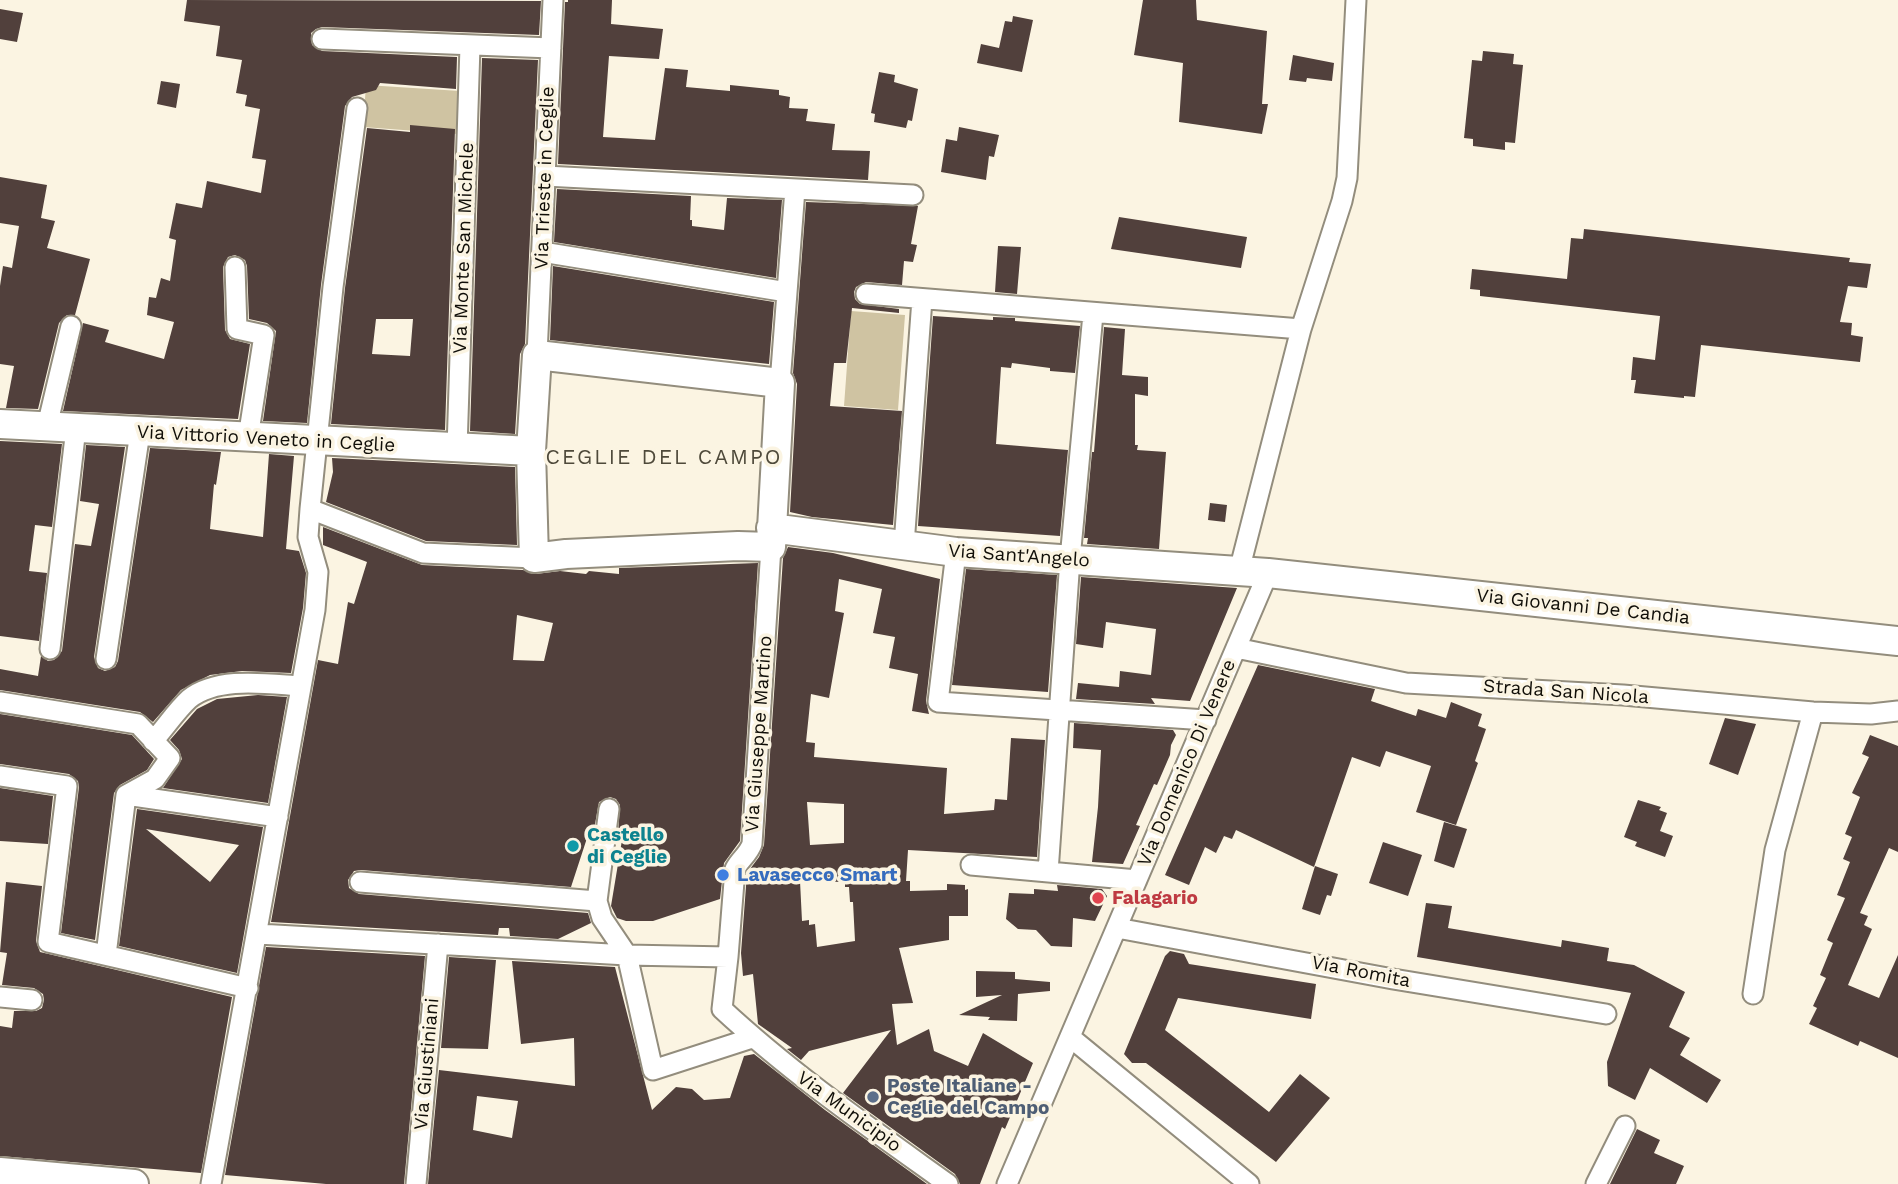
<!DOCTYPE html>
<html>
<head>
<meta charset="utf-8">
<style>
	body { margin:0 }
	canvas { display:block; background:#fbf4e2 }
</style>
</head>
<body>
<canvas width="1898" height="1184"></canvas>
<script>
const context = document.querySelector('canvas').getContext('2d');
context.lineJoin = 'round';
function paint(path, color) {
  context.fillStyle = color;
  context.fill(path, 'evenodd');
}
function strokePath(path, color, width, dash) {
  context.strokeStyle = color;
  context.lineWidth = width;
  context.lineCap = dash ? 'butt' : 'round';
  context.setLineDash(dash || []);
  context.stroke(path);
}
function drawText(font, color, halo, rows, align = 'center') {
  context.font = font + ' "Work Sans",sans-serif';
  context.lineWidth = 7;
  context.setLineDash([]);
  context.textBaseline = 'middle';
  context.strokeStyle = halo;
  context.fillStyle = color;
  for (const [text, x, y, turn = 0] of rows) {
    context.save();
    context.translate(x, y);
    context.rotate((+turn || 0) * Math.PI / 180);
    context.textAlign = isNaN(turn) ? turn : align;
    if (halo) context.strokeText(text, 0, 0);
    context.fillText(text, 0, 0);
    context.restore();
  }
}
const green = new Path2D(`
	M366,85L460,91L457,134L363,127Z
	M851,311L905,315L898,410L844,406Z`);
const building = new Path2D(`
	M187,0L541,1L539,35L322,27L316,29L311,33L312,45L322,51L457,57L456,89L380,83L376,90L352,97L345,106L321,285L307,423L263,421L276,331L267,323L249,319L247,266L245,260L235,255L228,257L223,267L225,330L230,339L250,344L238,419L63,411L83,323L109,330L105,342L164,359L174,322L147,315L149,297L156,298L161,278L170,281L176,240L169,238L176,203L202,208L207,181L261,193L266,160L252,158L260,109L245,106L247,95L236,93L242,60L216,56L220,26L184,21Z
	M568,0H612L611,24L663,29L659,59L609,56L603,137L655,140L665,68L688,70L686,87L730,91V85L779,90V95L790,97L789,108L808,109L806,121L835,124L832,150L870,151L868,180L558,164L565,2H568Z
	M1143,0H1196L1197,20L1267,31L1262,104H1268L1262,134L1179,122L1183,63L1134,55Z
	M0,9L23,13L17,42L0,39Z
	M1013,16L1033,20L1022,72L977,63L981,44L999,48L1005,21L1012,22Z
	M1483,51L1514,54L1513,64L1523,65L1515,143L1505,142V150L1473,146V139L1464,138L1472,60L1482,61Z
	M1293,55L1334,63L1332,81L1307,78L1306,82L1289,80Z
	M482,58L538,60L525,344L520,354L515,434L470,431Z
	M879,72L895,75L894,82L918,89L912,121L908,120L906,128L874,122L875,114L871,113Z
	M161,81L180,84L176,108L157,104Z
	M410,125L455,129L445,430L331,424L345,288L367,128L410,132ZM376,319H413L410,356L372,354Z
	M959,127L999,135L994,157L989,156L986,180L941,172L946,139L957,141Z
	M0,177L47,185L41,218L55,221L47,248L90,259L75,315H67L59,323L38,409L6,408L14,366L0,364V286L3,266L12,268L19,226L0,223Z
	M557,189L691,196L690,220H692V226L724,230L727,198L782,200L776,278L554,242Z
	M806,202L918,206L911,244L917,245L913,262L904,261L902,285L866,282L856,287L854,292L855,299L860,304L899,309V313L852,308L846,363H834L830,406L902,411L893,525L812,517L790,512L797,384L793,373Z
	M1119,217L1247,237L1241,268L1111,249Z
	M1584,229L1850,258L1849,262L1871,264L1867,288L1848,286L1840,322L1852,323L1851,335L1863,337L1860,362L1701,345L1695,397L1684,396V398L1634,393L1636,380H1631L1633,357L1655,360L1660,316L1480,296V290L1470,289L1472,269L1567,279L1571,238L1583,239Z
	M998,246L1021,247L1017,294L995,292Z
	M553,266L774,302L769,364L550,340Z
	M933,316L993,320V317L1015,318V321L1080,326L1075,373L1050,371V368L1012,363L1011,368L1001,367L996,444L1068,450L1060,536L918,526Z
	M1104,327L1125,329L1122,375L1148,377V396L1135,394V445H1138L1137,450L1166,452L1159,549L1087,544L1088,538H1084L1092,452H1094Z
	M0,441L62,444L52,527L35,525L29,571L47,573L39,641L0,636Z
	M86,445L125,447L94,657L98,668L105,671L115,667L118,661L150,448L221,452L216,485L214,484L210,529L263,537L269,454L294,456L286,549L299,551L306,573L303,608L291,673L242,671L210,675L181,690L153,722L140,712L0,690V669L38,676L41,656L48,661L54,660L62,651L75,544L91,546L99,504L80,501Z
	M332,458L515,467L517,545L426,541L326,502L333,472Z
	M1210,503L1227,505L1225,522L1208,520Z
	M323,527L422,565L523,570L536,574L560,571L586,574L589,571L619,574V568L758,563L740,841L724,863L720,899L653,921H626L617,918L611,906L623,834H618L620,805L616,799L610,797L599,802L593,835H588L571,887L361,870L354,871L348,880L349,888L359,894L588,913L591,923L558,939L510,936L509,928H499L498,935L271,922L318,660L338,664L348,602L354,604L367,562L323,545ZM517,615L553,623L544,661L513,660Z
	M788,547L833,553L940,579L926,701L929,714L912,711L918,674L889,668L895,637L873,633L882,589L839,579L835,611L844,613L829,698L811,694L806,742L815,743L814,757L947,768L944,814L994,810L995,799L1007,800L1011,738L1045,740L1037,857L908,850L906,881H910V891L947,890V884L965,885V890L968,889V916H949V940L899,948L913,1003L892,1004L897,1045L929,1029L934,1051L968,1066L983,1033L1033,1063L1005,1129L1002,1127L980,1184H960L955,1174L843,1093L891,1030L809,1051L801,1060L787,1049L792,1048L758,1024L753,974L743,976L741,953L747,873L759,857L764,845L783,558ZM807,802L844,804V843L810,845ZM800,881L845,882V887H849L850,902H853L855,941L817,947L815,924L809,925V920L802,921Z
	M966,569L1057,575L1048,692L952,685Z
	M1081,577L1237,588L1190,701L1151,698L1155,704L1076,699L1078,683L1119,687L1120,671L1151,675L1156,629L1106,622L1103,648L1076,644Z
	M1258,665L1375,689L1371,701L1416,716L1418,709L1446,718L1451,702L1482,714L1478,726L1486,729L1475,761L1478,763L1456,825L1416,812L1431,766L1386,751L1380,767L1352,757L1314,867L1236,830L1232,839L1224,836L1216,853L1205,847L1189,885L1165,875Z
	M258,695L287,697L268,803L163,788L182,759L179,750L170,740L197,709L217,699Z
	M0,714L132,735L154,759L147,770L120,785L114,793L95,940L61,933L79,787L78,781L69,774L0,764Z
	M1725,718L1756,724L1738,775L1709,764Z
	M1074,723L1173,730L1176,735L1171,745L1170,755L1157,785L1154,784L1136,825L1140,826L1123,864L1092,862L1098,807L1101,750L1073,748Z
	M1870,735L1898,746V852L1889,848L1860,913L1868,916L1864,925L1872,929L1848,985L1879,998L1898,955V1058L1860,1041L1858,1046L1809,1024L1817,1008L1813,1006L1826,978L1820,975L1833,943L1827,940L1845,898L1837,895L1850,862L1843,859L1852,837L1845,834L1860,797L1852,793L1869,757L1862,754Z
	M0,788L53,796L48,844L0,841Z
	M1638,800L1661,807L1659,810L1667,813L1660,831L1673,836L1665,857L1635,846L1637,842L1624,837Z
	M137,809L263,827L237,973L119,946ZM146,829L239,845L210,882Z
	M1444,822L1467,829L1454,868L1434,861Z
	M1383,842L1422,855L1408,896L1369,883Z
	M1315,866L1338,874L1331,896L1327,895L1320,915L1302,909Z
	M6,882L42,886L36,941L40,952L232,997L201,1173L0,1156V1026L12,1028L14,1011H36L42,1008L44,1000L43,994L34,988L2,985L7,953L0,952Z
	M1057,885L1102,889L1107,896L1095,921L1073,918L1072,947L1051,946L1036,930L1018,929L1006,919L1009,893L1034,894V889L1058,891Z
	M1426,903L1452,906L1448,928L1561,947L1562,940L1609,948L1607,961L1634,965L1685,992L1669,1027L1690,1038L1680,1055L1721,1080L1707,1103L1650,1068L1635,1100L1608,1086L1607,1062L1631,993L1417,957Z
	M266,947L425,956L404,1184H326L225,1175Z
	M1170,951L1184,954L1189,964L1316,984L1311,1019L1178,998L1165,1030L1269,1112L1300,1074L1330,1098L1276,1162L1146,1063H1132L1124,1054L1165,956Z
	M449,957L496,960L488,1049L441,1048Z
	M512,961L615,967L652,1110L676,1087L692,1089L704,1100L730,1098L744,1056L754,1054L825,1110L927,1184H428L439,1070L575,1086L574,1038L521,1044ZM477,1096L518,1101L512,1138L473,1130Z
	M976,971L1015,972V979L1050,982V991L1018,994L1017,1021L988,1020L990,1017L959,1015L1002,995L976,997Z
	M1637,1129L1660,1140L1654,1153L1684,1166L1676,1184H1610Z`);
const street = new Path2D(`
	M322,39L551,48
	M545,176L913,195
	M542,252L787,292
	M235,267L237,329L264,335L248,438
	M866,294L1301,329
	M537,355L553,0
	M780,383L795,189
	M47,426L71,326
	M457,449L470,46
	M310,509L423,553L534,558
	M904,545L922,299
	M956,552L938,702L1206,720
	M1239,571L1301,329L1342,201L1347,178L1356,0
	M1236,648L1406,683L1623,695L1813,712L1871,714L1898,711
	M50,649L76,428
	M106,659L140,432
	M0,702L138,724L170,758L155,779L126,795L106,955
	M153,741C165,728 176,711 189,699C218,676 267,684 301,686
	M0,776L67,786L48,942L248,988
	M126,795L278,817
	M971,865L1137,880
	M1048,872L1070,559L1093,314
	M360,882L597,901L609,809
	M597,901L602,918L627,955
	M1117,928L1393,979L1606,1014
	M258,934L627,955
	M728,957L735,869C740,859 748,855 752,844L771,547
	M1753,994L1775,850L1813,712
	M0,997L32,1000
	M1070,1037L1249,1184
	M752,1038L653,1070L627,955L728,957L722,1009C792,1074 870,1128 948,1184
	M211,1184L315,610L318,572L308,537L310,509L333,287L357,108
	M416,1184L438,944
	M1007,1184L1268,573
	M1596,1184L1625,1126`);
const secondary = new Path2D(`
	M537,355L780,383L771,547L738,546L566,554L534,558L531,451Z
	M0,424L531,451
	M771,528L956,552L1268,573L1898,641
	M0,1172L134,1184`);
const markers = [
	[573,846,7,"#0f9aa8"],
	[723,875,7,"#3f7fe0"],
	[1098,898,7,"#e0444e"],
	[873,1097,7,"#5c6f8a"]
];
const streetNames = [
	["Via Trieste in Ceglie",545,178,-88],
	["Via Monte San Michele",464,248,-88],
	["Via Vittorio Veneto in Ceglie",266,439,3],
	["Via Sant'Angelo",1019,556,4],
	["Via Giovanni De Candia",1583,607,6],
	["Strada San Nicola",1566,692,4],
	["Via Giuseppe Martino",759,734,-86],
	["Via Domenico Di Venere",1187,763,-67],
	["Via Romita",1361,972,11],
	["Via Giustiniani",427,1064,-85],
	["Via Municipio",849,1112,36]
];
const cultureNames = [
	["Castello",587,835],
	["di Ceglie",587,857]
];
const shopNames = [
	["Lavasecco Smart",737,875]
];
const healthNames = [
	["Falagario",1112,898]
];
const serviceNames = [
	["Poste Italiane -",887,1086],
	["Ceglie del Campo",887,1108]
];
const neighbourhoodNames = [
	["CEGLIE DEL CAMPO",664,458]
];
paint(green, '#cfc3a2');
paint(building, '#51403c');
strokePath(street, '#938d7d', 23);
strokePath(secondary, '#938d7d', 32);
strokePath(street, '#fff', 19);
strokePath(secondary, '#fff', 28);
for (const [x, y, r, color] of markers) {
  const dot = new Path2D();
  dot.arc(x, y, r, 0, 2 * Math.PI);
  context.fillStyle = color;
  context.fill(dot);
  strokePath(dot, '#fbf4e2', 2.5);
}
drawText('19px', '#100e08', '#fbf4e2', streetNames);
drawText('bold 19px', '#0d838f', '#fbf4e2', cultureNames, 'left');
drawText('bold 19px', '#366cbe', '#fbf4e2', shopNames, 'left');
drawText('bold 19px', '#be3a42', '#fbf4e2', healthNames, 'left');
drawText('bold 19px', '#4e5e75', '#fbf4e2', serviceNames, 'left');
context.letterSpacing = '2px';
drawText('21px', '#4e493a', '#fbf4e2', neighbourhoodNames);
context.letterSpacing = '0px';
</script>
</body>
</html>
